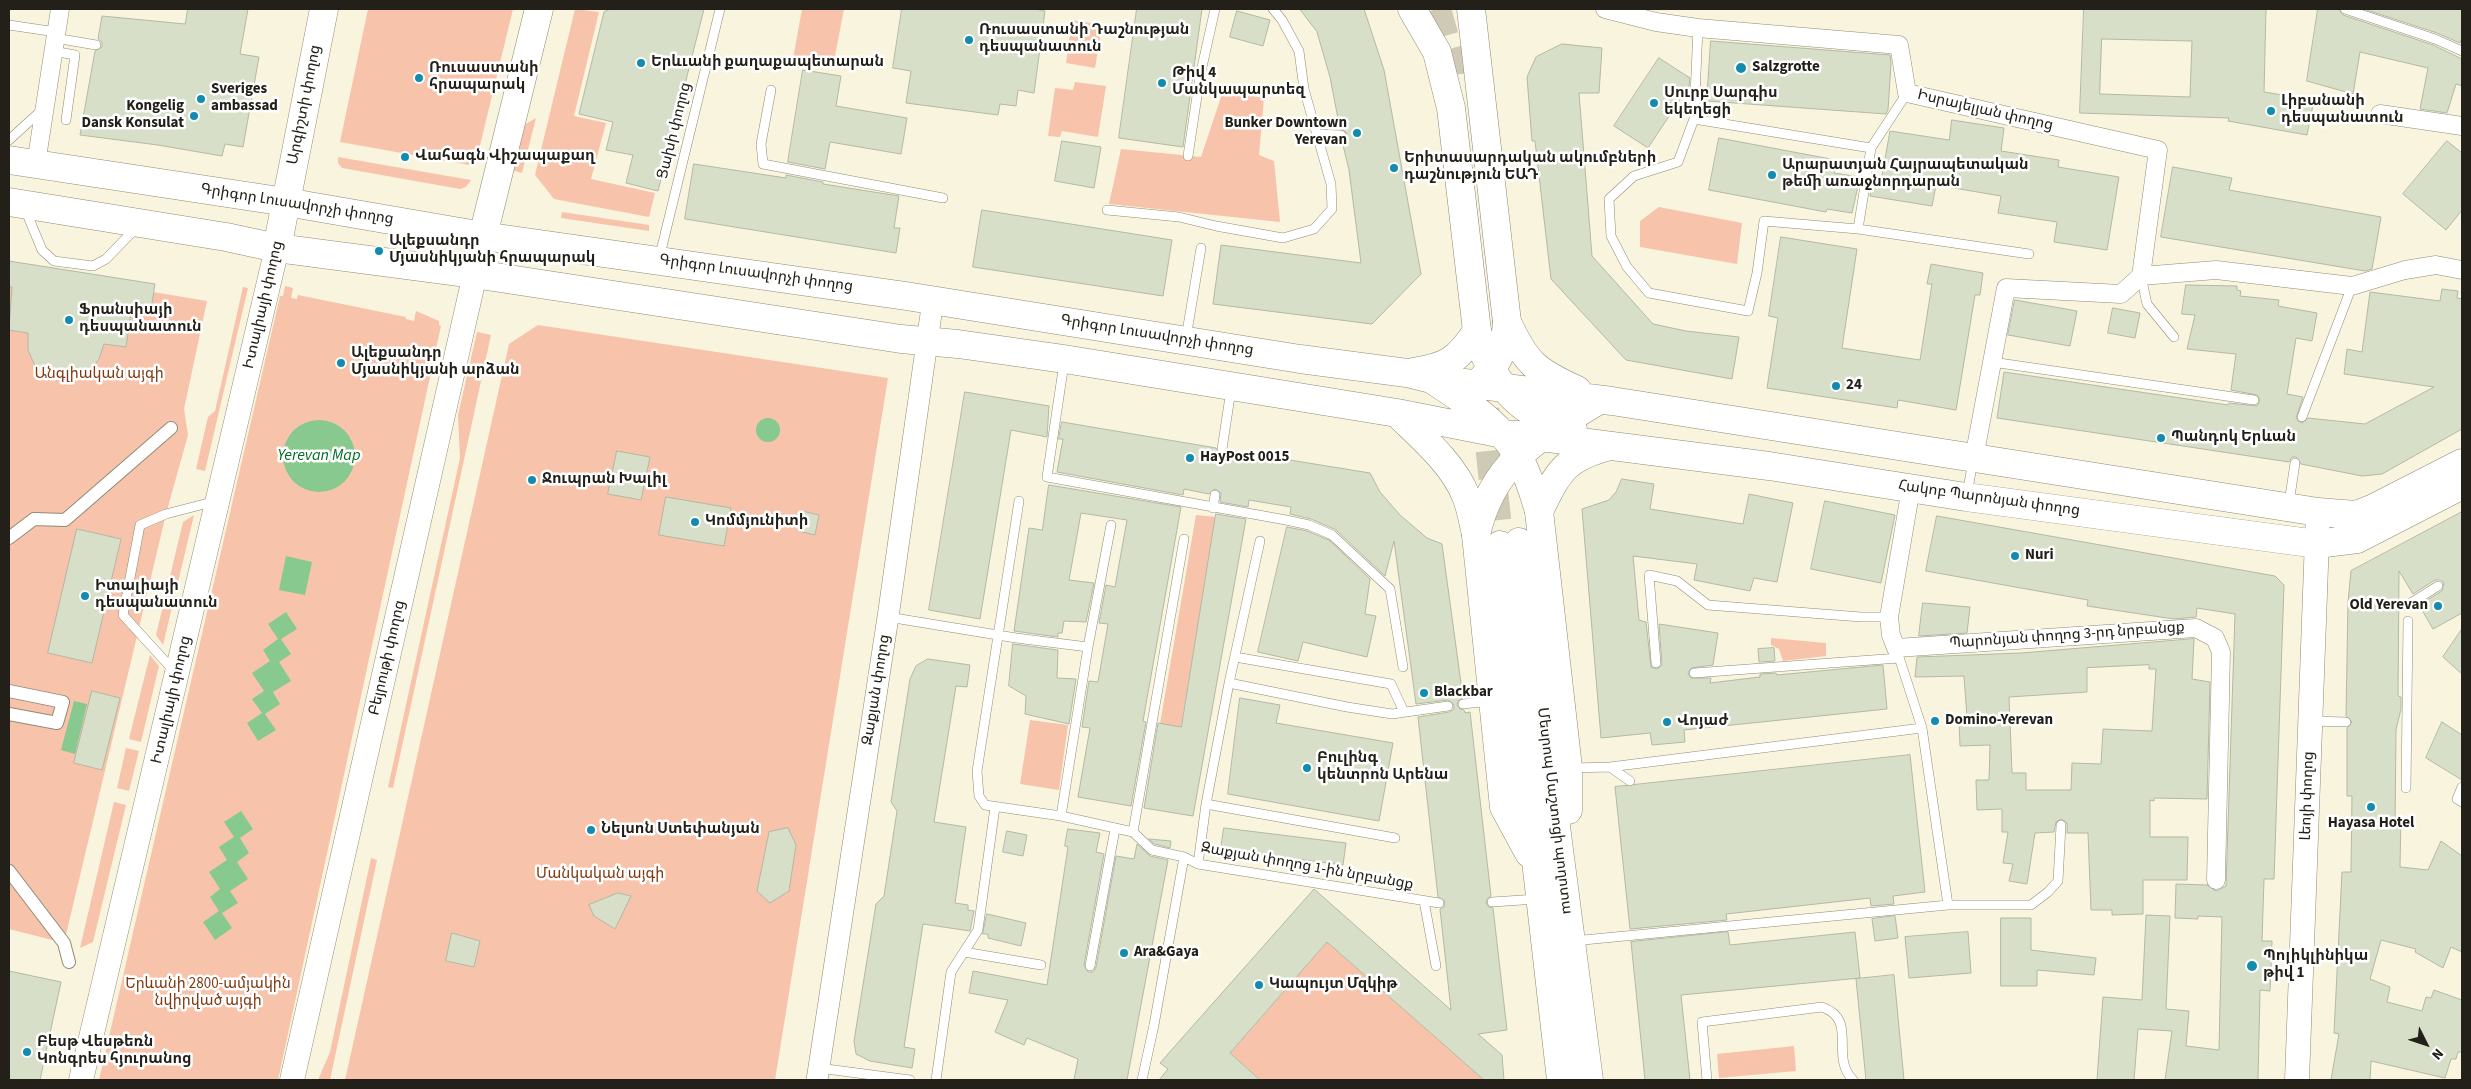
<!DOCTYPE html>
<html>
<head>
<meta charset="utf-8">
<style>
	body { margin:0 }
	#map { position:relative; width:2471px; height:1089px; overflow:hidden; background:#f9f4dd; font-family:"Source Sans 3",sans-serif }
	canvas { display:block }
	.frame { position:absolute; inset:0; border:10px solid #222018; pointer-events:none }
	.north { position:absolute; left:2401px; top:1019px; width:50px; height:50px; -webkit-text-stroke:4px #fff; paint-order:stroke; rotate:131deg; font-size:14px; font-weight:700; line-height:20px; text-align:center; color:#222018 }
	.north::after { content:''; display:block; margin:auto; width:18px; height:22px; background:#222018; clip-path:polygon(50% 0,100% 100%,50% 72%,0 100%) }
</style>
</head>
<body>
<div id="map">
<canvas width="2471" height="1089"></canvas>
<div class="frame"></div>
<div class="north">N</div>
</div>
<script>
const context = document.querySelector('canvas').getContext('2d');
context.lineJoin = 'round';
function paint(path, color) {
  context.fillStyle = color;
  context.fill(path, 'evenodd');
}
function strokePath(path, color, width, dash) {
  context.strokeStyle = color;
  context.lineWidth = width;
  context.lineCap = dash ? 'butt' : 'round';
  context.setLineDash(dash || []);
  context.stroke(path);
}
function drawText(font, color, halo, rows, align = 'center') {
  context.font = font + ' "Source Sans 3","Noto Sans Armenian",sans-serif';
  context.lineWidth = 5;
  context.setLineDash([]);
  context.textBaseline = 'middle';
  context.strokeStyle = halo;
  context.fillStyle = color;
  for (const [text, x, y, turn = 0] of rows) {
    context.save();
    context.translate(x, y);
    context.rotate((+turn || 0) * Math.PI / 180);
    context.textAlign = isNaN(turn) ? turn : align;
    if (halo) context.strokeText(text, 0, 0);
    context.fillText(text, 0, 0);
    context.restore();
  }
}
const green = new Path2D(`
	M368,9H513L475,166L340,142Z
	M575,9L599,12L574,116L606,123L591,179L655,193L649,217L554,199L535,175Z
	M802,9H844L833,66L793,59Z
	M1072,20L1102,25L1095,68L1066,63Z
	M1075,82L1106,86L1098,137L1062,131L1060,137L1048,136L1055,88L1073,90Z
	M1223,91L1264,98L1259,155L1274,161L1280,222L1109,204L1121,149L1201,157Z
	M536,118L522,173L508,169L519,128Z
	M338,157L471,180L466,187L460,189L342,168L338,163Z
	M1659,207L1742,223L1737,264L1640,247V221Z
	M562,212L649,225V231L561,218Z
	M9,268L207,301L184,409L188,435L166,514L64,943L9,929Z
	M285,286L293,288L291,298L297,299L298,295L406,317V319L414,321L416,311L439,321V325L441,326L278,1080H99L280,296H283Z
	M243,287L248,288L205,471L196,469L208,417L215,411Z
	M538,325L888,378L775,1080H345L509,344Z
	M477,332L491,335L393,788L388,787L460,458L458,415Z
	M194,515L163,645L156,635L183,522Z
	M1196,515L1216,517L1181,727L1160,724Z
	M1771,638L1826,643V656L1783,661L1779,649L1771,645Z
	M150,655L159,666L141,742L129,739Z
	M1030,720L1068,725L1059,790L1020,784Z
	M126,748L139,751L129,791L117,788Z
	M114,802L126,805L93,942L80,948Z
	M371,858L377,860L330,1080H318L330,1052Z
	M1327,942L1484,1080H1260L1230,1053Z
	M1794,1046L1796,1071L1719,1078L1717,1054Z`);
const water = new Path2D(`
	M756 430a12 12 0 1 1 24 0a12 12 0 1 1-24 0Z
	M283 456a36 36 0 1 1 72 0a36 36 0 1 1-72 0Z
	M286,556L312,562L305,595L279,590Z
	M286,612L297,629L281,639L291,654L279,662L291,681L273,692L280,704L265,714L276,730L258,741L247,723L262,713L252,699L264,691L252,673L270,661L263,650L278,639L268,624Z
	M74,701L87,704L75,754L61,750Z
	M241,811L253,829L240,838L249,853L237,862L248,879L230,891L238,903L222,913L232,928L215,940L203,922L219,911L210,897L220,889L209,872L227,860L219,847L234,837L224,822Z`);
const building = new Path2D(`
	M188,9H248L240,54L259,57L243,147L225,144L222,156L158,145L80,135L95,51L102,47V42L98,39L102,16L185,24Z
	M611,9H704L658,191L626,183L633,155L606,150L613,122L579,114L604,12Z
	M902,9H1035L1045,11L1034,93L1018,90L1016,106L1000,104L998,115L906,103L911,71L893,68Z
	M1137,9H1202L1183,147L1119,138Z
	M1300,9H1364L1384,70L1421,274L1372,324L1213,304L1221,245L1361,263L1349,170L1342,141L1346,138L1347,133L1340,129L1330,77L1317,32Z
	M2084,9H2266L2264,92L2314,100L2307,135L2228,121L2229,118L2080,113ZM2102,39L2192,41L2190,97L2100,94Z
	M2318,9H2339L2343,15L2433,45L2462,59V86L2456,84L2447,113L2420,109L2428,68L2360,52L2353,94L2307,81Z
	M2364,9H2462V37L2460,43L2437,33Z
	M1237,11L1270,20L1263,46L1230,37Z
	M1711,41L1890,55L1891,64L1888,110L1886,114L1707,101Z
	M1562,44L1602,48L1599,93H1579L1592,256L1653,324L1686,331L1739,337L1732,379L1626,360L1551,279L1535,141H1532L1527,77L1536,57Z
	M1659,58L1690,78L1689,86L1648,148L1614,126Z
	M803,70L841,76L836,106L907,118L901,154L830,142L825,169L788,162Z
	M1952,120L2004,128L2001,151L2059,160L2058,167L2119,177L2107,250L2054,242L2057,222L1998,213L2001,196L1936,185L1932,206L1870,196L1872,180L1881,181L1890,131L1949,140Z
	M1719,138L1836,160L1834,173L1860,177L1852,213L1827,209L1826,212L1709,190Z
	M1062,141L1101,147L1094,188L1055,181Z
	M2447,141L2462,153V210L2446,230L2403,194Z
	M694,164L786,178V175L823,182V184L899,196L894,228H900L896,253L685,219Z
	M2173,167L2232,178L2229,190L2381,217L2372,269L2365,271L2161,237Z
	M982,210L1172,240L1163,296L973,267Z
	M1781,237L1857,249L1842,348L1920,360L1932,284H1927L1931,264L1983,273L1980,295H1975L1956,410L1898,400L1897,408L1767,388L1778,318L1769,316Z
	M9,261L155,284L151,309L132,306L126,347L104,344L99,359L89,373L73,380H56L48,377L35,366L28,350V333L9,330L12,287H9Z
	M2186,285L2237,286V290L2241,291L2240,296L2279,300L2278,306L2317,313L2312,341L2296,338L2287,394L2303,397L2296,418L2298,421L2302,423L2308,418L2365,424L2434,387L2344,374L2347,349L2362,352L2370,292L2440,301L2442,289L2458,291L2457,298L2462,299V429L2382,474L2362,476L2301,464L2296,457H2292L2289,462L1997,418L2004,372L2228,405L2229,403L2257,406L2260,400L2257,395L2231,390L2236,354L2187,349L2195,315L2182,314Z
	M2015,300L2077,311L2070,346L2008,335Z
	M2113,308L2140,313L2135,338L2108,333Z
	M965,392L1049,406L1047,437L1011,430L980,619L929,610Z
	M1062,422L1216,448L1221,455H1225L1228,450L1370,473L1380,492L1400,515L1427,538L1442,544L1463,698L1458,701L1457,705L1460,709L1464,710L1465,713L1470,712L1491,896L1487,899L1486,903L1489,907L1493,908L1507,1030L1478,1034L1502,1055L1504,1080H1484L1327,942L1230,1053L1260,1080H1159L1168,1069L1160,1063L1314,889L1451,1010L1440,909L1444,907L1445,901L1438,897L1418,717L1449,712L1454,709V705L1448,700L1416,704L1394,541L1385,576L1336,530L1311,519L1290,514L1291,507L1249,500L1248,507L1220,502L1221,493L1215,489L1209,494L1184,489L1183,495L1057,472L1063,439H1059Z
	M617,451L650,457L641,500L608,494Z
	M1622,479L1654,484L1650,509L1743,524L1749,494L1793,503L1777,582L1754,578L1750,591L1694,580L1697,564L1633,556L1639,620L1646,622L1651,667L1657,669L1662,665L1659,624L1718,633L1713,665L1691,668L1688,673L1691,678H1711L1710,683L1760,677V674L1776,673L1777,675L1883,665L1887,709L1684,730L1685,742L1652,745L1650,733L1601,738L1582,509L1609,500L1616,492Z
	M1049,485L1181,507L1143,721L1146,722L1131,806L1078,797L1090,728L1082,727L1089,681L1098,682L1108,624L1099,623L1106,585L1115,587L1127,520L1081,513L1069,580L1094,583L1086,622L1064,621L1062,633H1058V637L1014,631L1029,528L1042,530Z
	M666,497L731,508L724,546L659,535Z
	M1825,501L1895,515L1881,583L1811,569Z
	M802,511L819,515L815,535L798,531Z
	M2462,512V613L2433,629L2419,605L2442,591L2444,583L2440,580H2435L2413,594L2399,571L2398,696L2401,697V709L2396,730L2395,828L2401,815L2400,867L2428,870L2441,841L2462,856V952L2451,947L2443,968L2415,952L2416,949L2381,940L2370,979L2390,987L2387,1002L2422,1011L2426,997L2431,998L2434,990L2462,1000V1052H2458L2456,1059H2451L2445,1078L2371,1061L2370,1080H2331L2339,1034L2334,1033L2342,872H2351L2352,796H2347V728L2352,722L2346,716L2348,602L2351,571Z
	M1216,514L1246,519L1193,816L1144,808L1158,723L1181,727Z
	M1937,516L2275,576L2284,585L2274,879H2264L2262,941H2272L2270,991L2260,990L2258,1080H2165L2172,1031L2138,1029L2134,1080H2097L2103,997L2142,1000L2146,915L2170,916L2166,1009L2189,1011L2186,1046L2219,1050L2222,917L2198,916V919L2175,918L2176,884L2207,885L2216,891L2226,886L2235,614L2197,608L2196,617L2174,619L2087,606L2088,600L1926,571Z
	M1287,527L1307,531L1329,540L1370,579L1365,614L1376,616L1367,657L1303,642L1298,661L1258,652Z
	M77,529L121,539L92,663L48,653Z
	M1923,603L1970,607L1967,633L1919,636Z
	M2462,629V674L2443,657Z
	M2194,639L2192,679L2210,682L2207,799L2154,798V801L2150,800V837H2188L2187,880H2143V914L2112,915V910H2091L2088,833H2067V823L2061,819L2056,822L2054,832L2035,833L2027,884L2009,881L2013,864L2003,863L2008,832H2002V809L1977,810L1976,780H1989L1990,745L1960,746L1959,721L1967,718L1964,676L1915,677L1917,657L2021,653ZM2149,665V669H2156L2152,731L2103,729L2101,764L2072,763L2071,790H2026V773H2012L2009,697L2087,692V668Z
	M1013,644L1058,650L1057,678L1076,679L1069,724L1025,714L1026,696L1009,686Z
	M1774,648L1775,661L1759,662L1758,649Z
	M928,659L970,665L967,687L956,686L934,822L966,827L955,903L968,905V910L974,911L970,931L923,924L904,1047L915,1049L912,1068L870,1061L856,1054L854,1041L876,904L884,896L897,811L891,802L910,679L916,666Z
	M92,691L120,698L102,770L74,763Z
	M1240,698L1280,705L1276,723L1393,743L1379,821L1228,794Z
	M2442,722L2462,735V780L2426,758Z
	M1910,755L1925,892L1893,896L1894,904L1871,906L1870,898L1726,914L1727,920L1630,929L1615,787Z
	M788,828L796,845L789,891L770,903L757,891L769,832Z
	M1224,828L1346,843L1343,865L1221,849Z
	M1068,829L1100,833L1096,852L1104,854L1084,965L1088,972H1093L1096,967L1116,856L1134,859L1137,844L1150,856L1168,860L1127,1080H1074L1078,1059L1027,1038L1024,1045L995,1032L1008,1000L969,993L973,971L1047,985L1068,847L1065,846Z
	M1007,831L1027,835L1023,856L1003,852Z
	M1149,839L1171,841L1170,848L1155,844Z
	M618,893L631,896L615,929L594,916L589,905Z
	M987,914L1026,923L1021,946L988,938V934H983Z
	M1895,916L1898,938L1875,941L1872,919Z
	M2001,918H2031V950L2096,958L2094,975L2037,970V986H2001Z
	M1728,932L1730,945L1855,932L1860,978L1681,995L1690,1080H1645L1631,942Z
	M1968,932L1971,973L1909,978L1905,937Z
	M452,933L480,941L474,967L446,961Z
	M9,971L61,982L40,1080H9Z
	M1894,975L1904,1080H1866L1856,979Z`);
const trunkTunnel = new Path2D(`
	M1437,9L1450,55L1452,75
	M1485,409L1500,545`);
const service = new Path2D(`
	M2345,9L2435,39L2462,51
	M9,25L56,32
	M1698,28L1694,119L1678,162L1634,176L1609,199L1611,236L1627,267L1649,293L1748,311L1757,273L1764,221L1858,229L2029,254
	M55,38L96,45
	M53,51L75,55L66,120
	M771,90L761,144L763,164L943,198
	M1694,119L1871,148
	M1316,134L1341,135
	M9,140L43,109
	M1188,156L1200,76L1215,9
	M25,209L42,250L54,261L93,266L106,259L137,227
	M1107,210L1179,217L1216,226L1283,238L1314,229L1332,209L1331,184L1304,89L1299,51L1282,20L1273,9
	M1858,229L1871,148L1907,93
	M659,259L720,9
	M2141,276L2147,304L2174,337
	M1186,338L1201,248
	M1992,362L2254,400
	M1064,363L1047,477L1286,520L1309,525L1332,535L1390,589L1403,667
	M2302,417L2352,286
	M1222,449L1231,390
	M1967,494L1973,461
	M1019,501L977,771L979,796L985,805L1061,816L1133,832L1152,850L1184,857L1198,864L1439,903
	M2289,503L2295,463
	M1213,508L1215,495
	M2406,606L2438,586
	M888,617L1016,638L1088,647
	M1235,657L1391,684L1404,712
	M1656,663L1649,575L1677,581L1708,605L1861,617H1889
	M174,671L123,615L140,525L166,514L216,501
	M1694,673L1899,658
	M1229,683L1260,541
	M1463,704L1490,701
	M2311,721L2346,722
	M1610,767L1630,781
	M1572,768L1610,767L1922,728
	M2462,787L2457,799L2462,802
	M2406,788L2408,621
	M1206,804L1395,838
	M1061,816L1088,647L1111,525
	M1133,832L1184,539
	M1198,864L1206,804L1229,683L1347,707L1392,714L1448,706
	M1424,901L1436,966
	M1492,902L1537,899
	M1948,905H2031L2048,892L2058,881L2061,825
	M1573,941L1948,905L1922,728L1896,648
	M964,952L1041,965
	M1090,966L1115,829
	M819,1068L910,1080
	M936,1080L951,972L978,930L995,807
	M1142,1080L1154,1025L1184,857
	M1707,1080L1702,1022L1822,1007C1859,1020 1829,1056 1853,1080`);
const pedestrian = new Path2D(`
	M9,538L34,519L65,520L171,428
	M9,691L63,702L57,723L9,714
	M9,871L64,943L69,962`);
const minor = new Path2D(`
	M1605,9L1656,22L1698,28L1899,45L1907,93L2158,150L2141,276
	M2380,114L2462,126
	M36,164L60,9
	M1974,458L2006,288L2121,294L2141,276L2216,270L2352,286L2405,270L2436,265L2462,270
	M1911,488L1889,617L1891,635L1896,648L2196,628L2215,638L2221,652L2216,880`);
const tertiary = new Path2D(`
	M817,1080L888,617L933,300`);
const secondary = new Path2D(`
	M81,1080L277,248
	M292,1080L475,274
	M2297,1080L2318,512`);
const primary = new Path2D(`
	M9,160L286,202L483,236L906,296L1300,359L1407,373L1431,379L1612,401L2318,512L2356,515L2374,508L2462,463
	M9,202L226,237L277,248L475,274L901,339L958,344L1064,359L1397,413L1503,434L1541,437L1769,466L1966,497L2317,544L2357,539L2462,485
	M277,248L324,9
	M479,252L539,9
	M1507,322C1526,363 1535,371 1577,390
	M1477,331C1485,365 1505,398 1537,415C1548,421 1562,424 1573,430
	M1413,372C1447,367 1458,360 1477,331
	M1433,380C1457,396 1484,413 1503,435C1522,456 1531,484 1539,511
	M1481,380C1500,362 1505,347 1507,322
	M1397,413C1421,437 1453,463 1466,496C1471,508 1473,522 1476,534
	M1539,511C1558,473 1563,459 1606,447
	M1476,535C1492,462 1540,436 1599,400`);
const trunk = new Path2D(`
	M1412,9L1437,52L1451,108L1477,331
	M1471,9L1507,322
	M1539,511L1568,768V810
	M1476,535L1504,807L1529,853
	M1519,542L1589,1080
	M1500,545L1561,1080`);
const markers = [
	[969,40,5,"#128cae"],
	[641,63,5,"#128cae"],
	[1741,68,6,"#128cae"],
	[419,78,5,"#128cae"],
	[1162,83,5,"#128cae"],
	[201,99,5,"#128cae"],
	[1654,103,5,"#128cae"],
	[2271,111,5,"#128cae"],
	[194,116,5,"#128cae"],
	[1357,133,5,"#128cae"],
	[405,157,5,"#128cae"],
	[1394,168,5,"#128cae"],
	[1772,175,5,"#128cae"],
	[379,251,5,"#128cae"],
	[69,320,5,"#128cae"],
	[341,363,5,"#128cae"],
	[1836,386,5,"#128cae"],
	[2161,438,5,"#128cae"],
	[1190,458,5,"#128cae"],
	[532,480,5,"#128cae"],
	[695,522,5,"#128cae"],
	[2015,556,5,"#128cae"],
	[85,596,5,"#128cae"],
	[2438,606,5,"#128cae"],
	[1424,693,5,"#128cae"],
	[1935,721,5,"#128cae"],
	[1667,722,5,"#128cae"],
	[1307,768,5,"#128cae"],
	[2371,807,5,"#128cae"],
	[591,830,5,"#128cae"],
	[1124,953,5,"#128cae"],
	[2252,966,6,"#128cae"],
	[1259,985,5,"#128cae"],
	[27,1052,5,"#128cae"]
];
const poiNames = [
	["Ռուսաստանի Դաշնության",979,31],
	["դեսպանատուն",979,48],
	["Երևւանի քաղաքապետարան",651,63],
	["Salzgrotte",1752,68],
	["Ռուսաստանի",429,69],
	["հրապարակ",429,86],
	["Թիվ 4",1172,74],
	["Մանկապարտեզ",1172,91],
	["Sveriges",211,90],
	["ambassad",211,107],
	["Սուրբ Սարգիս",1664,94],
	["եկեղեցի",1664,111],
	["Լիբանանի",2281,102],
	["դեսպանատուն",2281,119],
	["Kongelig",184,107,"right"],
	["Dansk Konsulat",184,124,"right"],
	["Bunker Downtown",1347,124,"right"],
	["Yerevan",1347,141,"right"],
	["Վահագն Վիշապաքաղ",415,157],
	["Երիտասարդական ակումբների",1404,159],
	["դաշնություն ԵԱԴ",1404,176],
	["Արարատյան Հայրապետական",1782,166],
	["թեմի առաջնորդարան",1782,183],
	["Ալեքսանդր",389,242],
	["Մյասնիկյանի հրապարակ",389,259],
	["Ֆրանսիայի",79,311],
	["դեսպանատուն",79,328],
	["Ալեքսանդր",351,354],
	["Մյասնիկյանի արձան",351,371],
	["24",1846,386],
	["Պանդոկ Երևան",2171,438],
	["HayPost 0015",1200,458],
	["Ջուպրան Խալիլ",542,480],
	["Կոմմյունիտի",705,522],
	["Nuri",2025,556],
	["Իտալիայի",95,587],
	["դեսպանատուն",95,604],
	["Old Yerevan",2428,606,"right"],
	["Blackbar",1434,693],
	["Domino-Yerevan",1945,721],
	["Վոյաժ",1677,722],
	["Բուլինգ",1317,759],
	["կենտրոն Արենա",1317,776],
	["Hayasa Hotel",2371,824,"center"],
	["Նելսոն Ստեփանյան",601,830],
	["Ara&Gaya",1134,953],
	["Պոլիկլինիկա",2263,957],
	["թիվ 1",2263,974],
	["Կապույտ Մզկիթ",1269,985],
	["Բեսթ Վեսթեռն",37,1043],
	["Կոնգրես հյուրանոց",37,1060]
];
const streetNames = [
	["Արգիշտի փողոց",305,105,-79],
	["Իսրայելյան փողոց",1985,111,13],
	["Ցախի փողոց",675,131,-76],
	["Գրիգոր Լուսավորչի փողոց",297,205,9],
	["Գրիգոր Լուսավորչի փողոց",756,274,8],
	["Իտալիայի փողոց",264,305,-77],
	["Գրիգոր Լուսավորչի փողոց",1157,336,9],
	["Հակոբ Պարոնյան փողոց",1989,499,8],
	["Պարոնյան փողոց 3-րդ նրբանցք",2067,636,-4],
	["Բեյրութի փողոց",388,658,-77],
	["Զաքյան փողոց",877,690,-81],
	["Իտալիայի փողոց",172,700,-77],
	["Լեոյի փողոց",2308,796,-88],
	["Մեսրոպ Մաշտոցի պողոտա",1554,811,83],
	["Զաքյան փողոց 1-ին նրբանցք",1307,867,10]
];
const parkNames = [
	["Անգլիական այգի",99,375],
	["Մանկական այգի",600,875],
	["Երևանի 2800-ամյակին",208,985],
	["նվիրված այգի",208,1002]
];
const waterNames = [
	["Yerevan Map",319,456]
];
paint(green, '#f7c3ab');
paint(water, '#88c990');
paint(building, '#d7dfc9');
strokePath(building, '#b2b9a4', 1);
strokePath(trunkTunnel, '#cecab6', 28, [28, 14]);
strokePath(service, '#908b76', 10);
strokePath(pedestrian, '#908b76', 14);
strokePath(minor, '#908b76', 19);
strokePath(tertiary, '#908b76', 22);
strokePath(secondary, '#908b76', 25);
strokePath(primary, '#908b76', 29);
strokePath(trunk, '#908b76', 29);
strokePath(service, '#fff', 9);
strokePath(pedestrian, '#fff', 12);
strokePath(minor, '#fff', 18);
strokePath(tertiary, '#fff', 21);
strokePath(secondary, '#fff', 24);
strokePath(primary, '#fff', 28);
strokePath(trunk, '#fff', 28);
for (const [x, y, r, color] of markers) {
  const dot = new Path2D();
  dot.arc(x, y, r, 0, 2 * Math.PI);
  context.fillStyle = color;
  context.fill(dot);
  strokePath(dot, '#fff', 2);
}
drawText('bold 15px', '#222018', '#fff', poiNames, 'left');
drawText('15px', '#222018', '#fff', streetNames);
drawText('15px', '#7f3a12', '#fff', parkNames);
drawText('italic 16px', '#006b26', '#fff', waterNames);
</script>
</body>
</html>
